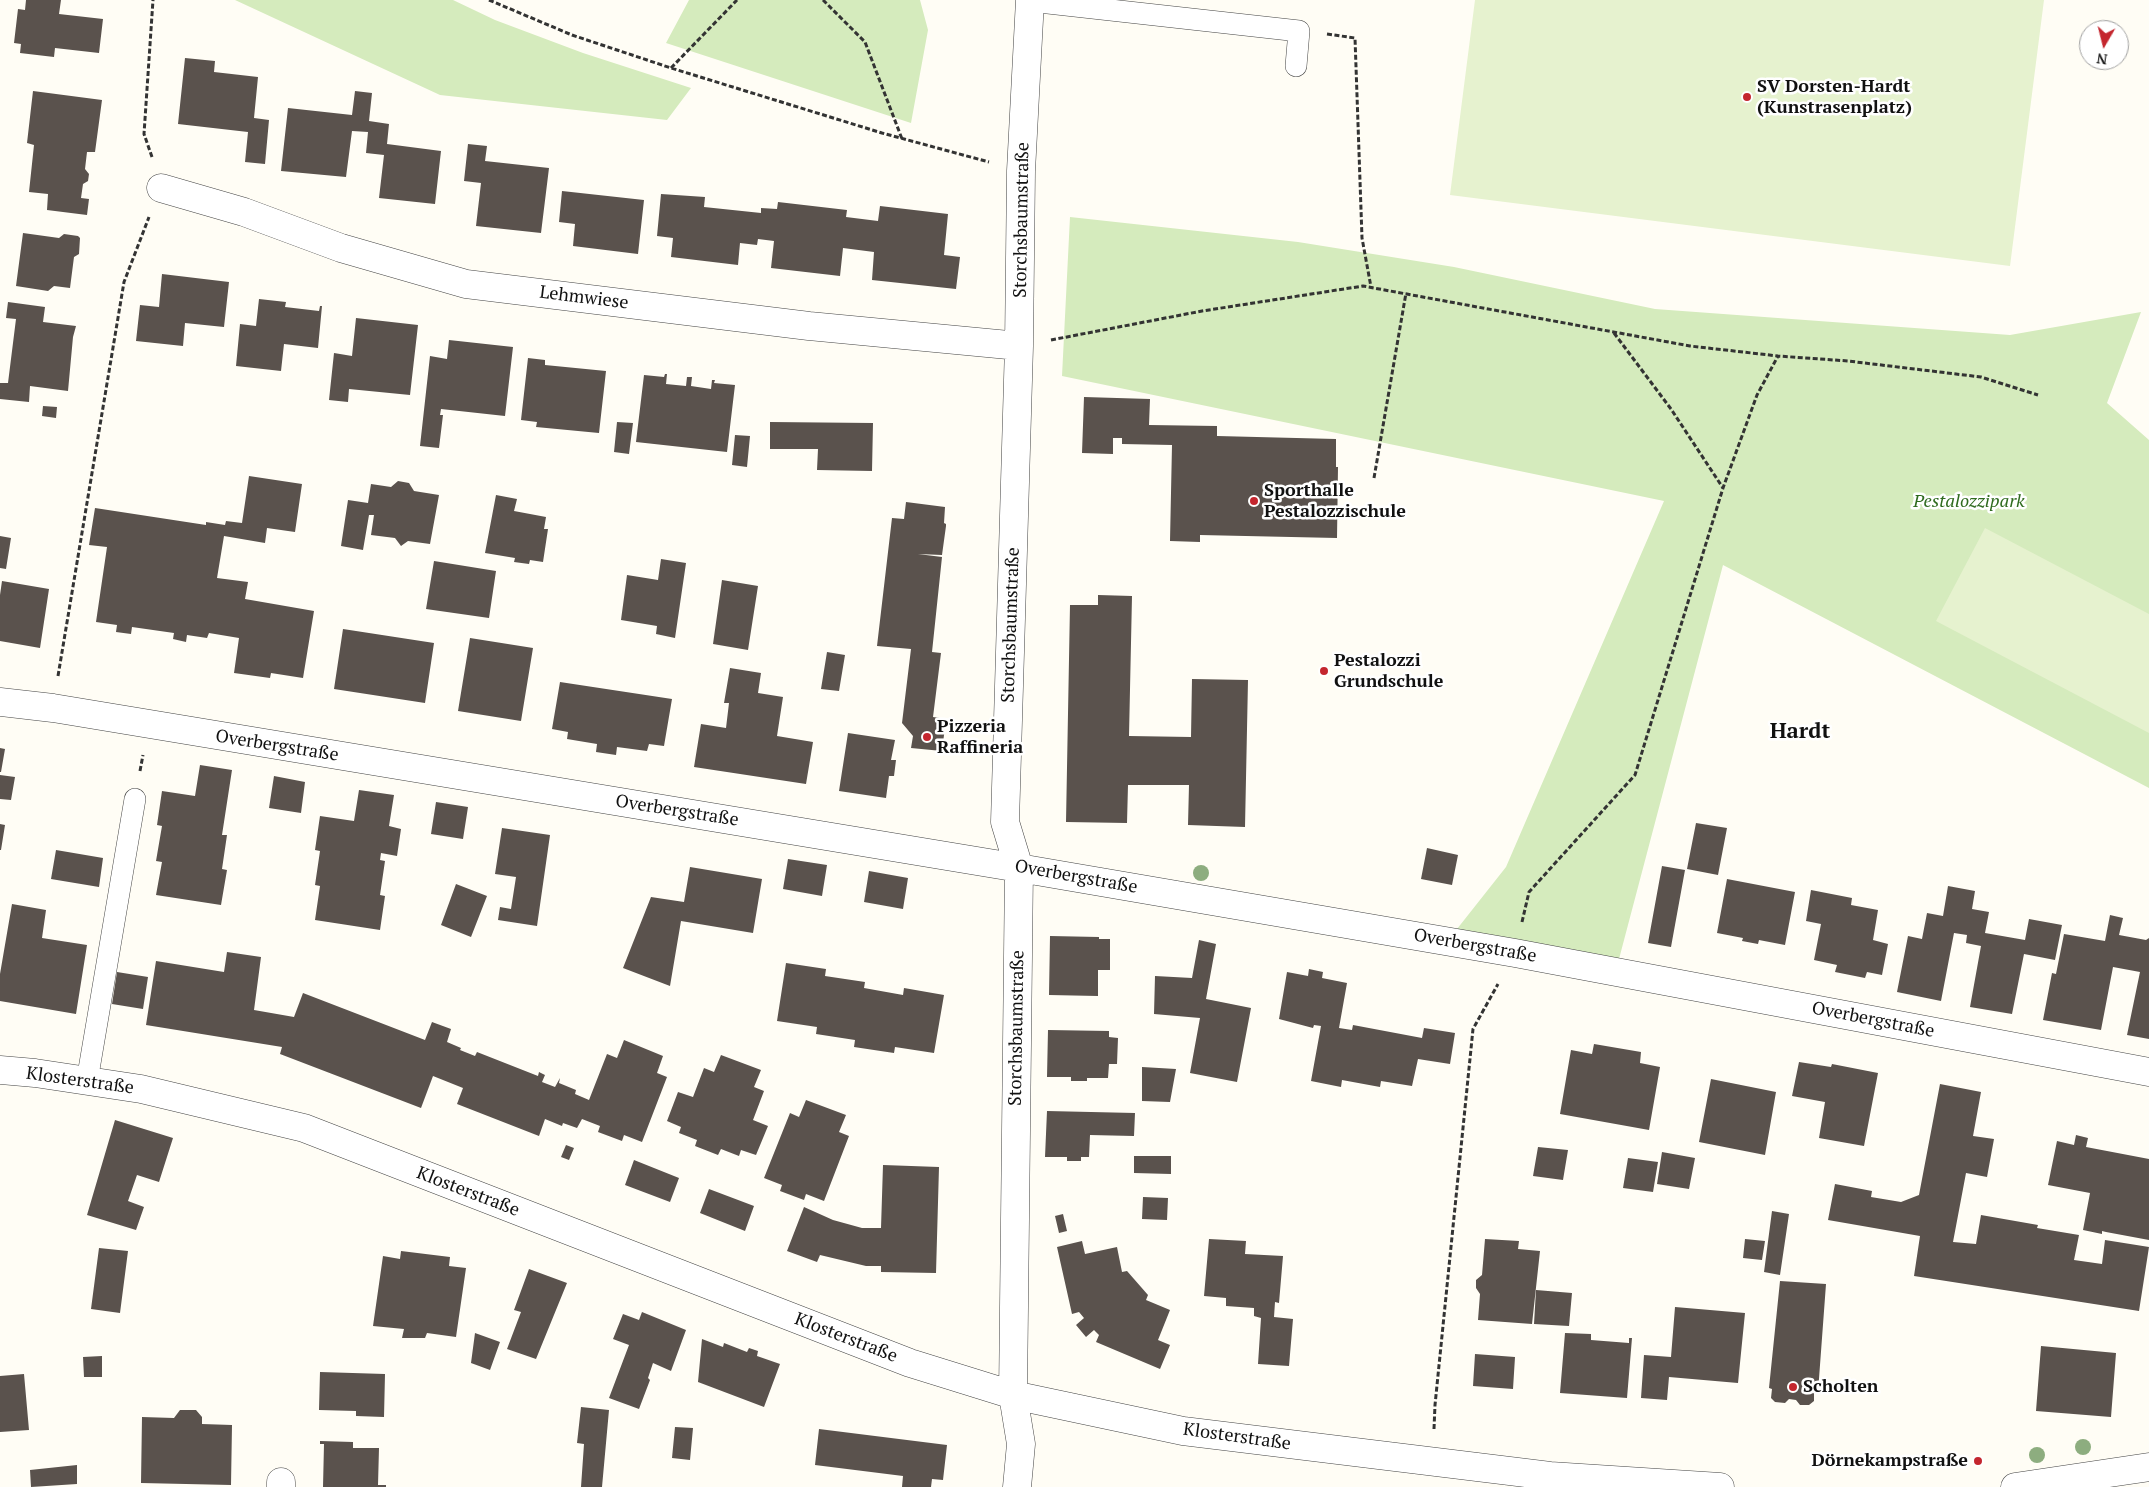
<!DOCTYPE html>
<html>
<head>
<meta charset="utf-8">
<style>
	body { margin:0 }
	#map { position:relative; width:2149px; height:1487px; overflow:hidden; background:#fffdf5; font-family:"PT Serif",serif }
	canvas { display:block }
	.north { position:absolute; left:2079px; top:20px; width:50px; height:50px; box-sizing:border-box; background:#fff; border:1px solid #a0a0a0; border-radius:50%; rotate:188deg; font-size:14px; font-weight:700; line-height:20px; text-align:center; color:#111 }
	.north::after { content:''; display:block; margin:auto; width:18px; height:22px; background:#c4262e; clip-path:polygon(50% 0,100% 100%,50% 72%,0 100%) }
</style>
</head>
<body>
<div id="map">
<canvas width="2149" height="1487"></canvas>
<div class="north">N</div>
</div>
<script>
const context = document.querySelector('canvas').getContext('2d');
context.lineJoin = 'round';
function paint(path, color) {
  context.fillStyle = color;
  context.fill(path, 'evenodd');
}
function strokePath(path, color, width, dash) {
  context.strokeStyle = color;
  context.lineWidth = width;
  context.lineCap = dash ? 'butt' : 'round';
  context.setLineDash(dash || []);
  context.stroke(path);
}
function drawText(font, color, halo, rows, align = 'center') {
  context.font = font + ' "PT Serif",serif';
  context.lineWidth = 5;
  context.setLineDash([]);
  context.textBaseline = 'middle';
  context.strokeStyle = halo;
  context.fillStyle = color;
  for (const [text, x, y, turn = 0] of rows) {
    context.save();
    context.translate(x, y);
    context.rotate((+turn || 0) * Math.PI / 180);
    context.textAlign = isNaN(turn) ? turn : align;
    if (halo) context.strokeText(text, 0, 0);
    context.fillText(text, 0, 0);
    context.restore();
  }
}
const green = new Path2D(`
	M235,0H453L495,20L583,53L691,88L667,120L440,95Z
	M689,0H920L928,30L911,123L666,43Z
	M1070,217L1298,242L1454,267L1655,309L2010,335L2141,312L2107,403L2149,440V788L1723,565L1619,959L1457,929L1506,867L1664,501L1062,376Z`);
const pitch = new Path2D(`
	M1475,0H2044L2010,266L1450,195Z
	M1985,528L2149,614V733L1936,621Z`);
const building = new Path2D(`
	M26,0H61L59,14L103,19L99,53L55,48L54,57L20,53L21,44L14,43L18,9L25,10Z
	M185,58L215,61L214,72L258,77L254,118L269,120L265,164L245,162L248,132L178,124Z
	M33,91L102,100L95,152H87L85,169L89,174L88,181L83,184L81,198L89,199L87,215L47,210L48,194L29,192L34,145L27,143Z
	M355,91L372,93L369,121L389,124L387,144L441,151L435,204L379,198L384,155L366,153L368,132L352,131L346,177L281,171L288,108L352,115Z
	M468,144L487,146L485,161L549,168L541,233L476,226L481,183L464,181Z
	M562,191L644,200L638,254L573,246L575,224L559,222Z
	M661,194L705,197L704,207L761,213V208L777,209L778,202L847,210L846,217L878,221L880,206L948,214L944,255L960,257L956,289L872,280L874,252L843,248L840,276L771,268L774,241L758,239L757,245L740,243L738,265L671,257L673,238L657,236Z
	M23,233L59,238L64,234L78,236L80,238L79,254L74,257L70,288L54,286L48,291L16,286Z
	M162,274L229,282L224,327L185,323L183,346L136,341L140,305L159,307Z
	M259,299L286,302L285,307L319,311L320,306H322L318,348L284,344L281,371L236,366L240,324L256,326Z
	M8,302L45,307L43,322L76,326L73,337L68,391L30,386L29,402L0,399V383H8L16,319L6,318Z
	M356,318L418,325L410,395L349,389L348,402L329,400L334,353L352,356Z
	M449,340L513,347L505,416L441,409L440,415H443L439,448L420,446L430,356L447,359Z
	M528,358L545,360V365L606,371L599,433L536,427L537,422L521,420Z
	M665,374H667L666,384L686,386L687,377H692L691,386L711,389L712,380H715L714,383L735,385L727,452L636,442L644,375L664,377Z
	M1084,397L1150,399L1149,425L1217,426V436L1336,439V467H1338L1337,538L1200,535V542L1170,541L1172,445L1122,444V438H1113V454L1082,453Z
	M43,406L57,407L56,418L42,416Z
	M617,422L633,423L629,454L614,452Z
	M770,422L873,423L872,471L817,470L818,449H770Z
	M735,435L750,436L747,467L732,465Z
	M249,476L302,484L295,532L267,528L265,543L224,536L217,578L248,582L245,599L314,611L303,678L271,673L270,678L234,673L239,638L209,633L207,638L187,635L186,642L173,639L174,633L132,627L131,634L116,632L117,625L96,622L107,547L89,545L95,508L206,525V522L225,525L226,521L242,523Z
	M398,481L409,483L414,491L439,495L430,544L408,541L401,546L395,538L371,535L374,515H369L363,550L341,546L348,500L368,503L371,484L391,487Z
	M496,495L517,499L514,511L546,517L544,529H548L543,562L530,560L529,564L514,562L515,558L485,553Z
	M906,502L945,507L944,523L946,524V526L942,555L918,554L942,557L932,652L941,653L933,717L946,719L942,751L911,748L913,736L902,723L911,649L877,646L892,518L904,519Z
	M0,536L11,538L6,569L0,568Z
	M661,559L686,563L675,638L656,634L657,626L621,620L627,575L658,580Z
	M434,561L496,571L489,618L426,609Z
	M722,580L758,586L748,650L713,644Z
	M2,581L49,589L40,648L0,641V595Z
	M1098,595L1132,596L1129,736L1191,737L1192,679L1248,680L1245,827L1188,825L1189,785H1128L1127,823L1066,822L1070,605H1098Z
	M343,629L434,643L425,703L334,689Z
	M470,638L533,648L521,721L458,711Z
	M827,652L845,655L839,691L821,689Z
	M730,668L761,673L758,693L783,697L777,736L813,742L806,784L694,767L701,724L726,728L729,703H724Z
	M560,682L672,699L664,746L649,744L647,751L617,747L616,755L596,752L597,744L567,739L568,732L552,729Z
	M848,733L895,740L891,760H896L894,776H889L886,798L839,791Z
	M0,748L5,749L1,772H0Z
	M200,765L232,770L222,835H227L222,869L227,870L221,905L156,895L162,862L156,861L162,826L157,825L162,791L195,796Z
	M0,775L15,777L11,800L0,799Z
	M274,776L305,782L301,813L269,808Z
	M359,790L394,795L389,826L401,829L397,856L381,853L380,860L385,861L380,895L385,896L380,930L315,920L320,886L315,885L320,851L315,850L320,816L354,821Z
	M436,802L468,807L463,839L431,834Z
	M1696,823L1727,828L1718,875L1687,869Z
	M0,824L5,825L1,850H0Z
	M502,828L550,835L537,926L498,920L500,907L511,909L516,877L495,874Z
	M1427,848L1458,855L1452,885L1421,879Z
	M56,850L103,858L99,887L51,879Z
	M788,859L827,865L822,896L783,889Z
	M1662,866L1685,870L1671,947L1648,943Z
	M690,867L762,879L753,933L681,921L670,986L623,968L651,897L684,902Z
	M869,871L908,878L903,909L864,902Z
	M1727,879L1795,892L1785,945L1759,940L1758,944L1742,941L1743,938L1717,933Z
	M456,884L487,896L471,937L441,925Z
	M1948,886L1975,891L1972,909L1989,912L1985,933L2025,940L2029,919L2062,925L2055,960L2024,954L2012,1014L1970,1007L1981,946L1966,943L1967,935L1954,933L1941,1001L1897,992L1908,936L1922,939L1927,913L1943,916Z
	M1811,890L1852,898L1851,905L1878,910L1873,940L1888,944L1882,975L1867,972L1865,978L1835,972L1837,965L1814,960L1821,924L1806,921Z
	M12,904L46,910L42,938L87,945L76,1014L0,1001V974Z
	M2110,915L2123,918L2119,935L2146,940L2149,938V1039L2127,1035L2140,972L2113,967L2101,1030L2043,1020L2052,973L2056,974L2064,934L2105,941Z
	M1050,936L1099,937V939H1110V970H1098V996L1049,995Z
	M1199,940L1216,944L1206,999L1251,1008L1237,1082L1190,1073L1200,1018L1154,1014L1155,976L1192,978Z
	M227,952L261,957L254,1010L294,1017L303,993L425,1040L432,1022L451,1029L447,1042L461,1048L460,1050L475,1056L477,1052L538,1076L539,1072L545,1075L542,1082L555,1087L560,1078L559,1083L576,1090L575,1094L589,1100L607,1054L617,1058L624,1040L663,1056L657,1073L667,1077L642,1142L624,1135L622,1141L598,1132L600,1126L582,1119L577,1128L563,1123L562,1126L545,1119L539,1136L457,1104L463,1088L433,1076L421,1108L280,1054L282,1047L146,1025L156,961L224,972Z
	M786,963L826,969L825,976L865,982L864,988L903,995L904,988L944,995L934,1053L895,1047L894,1053L854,1047L855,1040L816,1034L817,1027L777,1021Z
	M1309,969L1323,972L1322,978L1347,983L1339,1028L1352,1030L1353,1025L1422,1038L1424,1028L1455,1033L1450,1064L1418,1059L1412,1086L1381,1081L1380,1087L1342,1080L1341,1087L1311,1081L1321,1026L1314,1025L1313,1028L1279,1019L1287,972L1308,976Z
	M117,972L148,977L143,1009L112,1004Z
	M1048,1030L1109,1031V1037L1118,1038L1117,1064H1109L1108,1078H1087V1081H1071V1077H1047Z
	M1594,1044L1641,1052L1640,1063L1660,1067L1649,1130L1560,1114L1571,1050L1592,1054Z
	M721,1055L761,1070L754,1087L764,1091L753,1120L768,1126L756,1155L741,1150L739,1156L721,1149L718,1155L695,1146L697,1140L679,1133L681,1127L667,1121L678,1092L693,1097L704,1068L714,1072Z
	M1799,1062L1831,1067L1832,1064L1878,1073L1864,1146L1819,1138L1825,1102L1792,1096Z
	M1142,1067L1176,1069L1170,1102L1142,1101Z
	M1711,1079L1776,1092L1765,1155L1699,1142Z
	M1940,1084L1981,1092L1973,1136L1994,1139L1987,1177L1966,1173L1953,1242L1976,1244L1981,1215L2038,1225L2037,1228L2079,1235L2074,1260L2102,1264L2105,1240L2149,1247L2139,1311L1914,1276L1920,1236L1828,1220L1835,1184L1872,1191L1871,1197L1901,1202L1919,1195Z
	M806,1100L846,1115L839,1132L849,1136L824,1201L806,1194L804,1200L780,1191L782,1185L764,1178L790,1113L799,1117Z
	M1047,1111L1135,1113L1134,1136L1090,1135L1089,1157H1081V1161H1067V1157H1045Z
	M115,1120L173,1138L159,1182L137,1175L128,1201L144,1207L136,1230L87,1215Z
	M2076,1135L2088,1138L2086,1147L2149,1159V1240L2106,1232L2102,1231V1234L2083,1230L2090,1193L2048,1185L2057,1141L2074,1145Z
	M566,1145L574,1148L569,1160L561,1157Z
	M1538,1147L1568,1150L1563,1180L1533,1176Z
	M1662,1152L1695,1158L1689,1189L1657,1184Z
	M1134,1156H1171V1174L1134,1173Z
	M1628,1158L1658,1162L1653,1192L1623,1188Z
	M634,1160L679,1178L670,1202L625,1185Z
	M883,1165L939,1167L936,1273L881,1272V1266H866L820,1255L817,1262L787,1251L804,1207L833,1220L862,1228H881Z
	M709,1189L754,1206L745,1231L700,1213Z
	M1143,1197L1168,1198L1167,1220L1142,1219Z
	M1772,1211L1789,1214L1780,1275L1764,1272Z
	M1063,1214L1067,1231L1059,1233L1055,1216Z
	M1209,1239L1246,1241L1245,1254L1283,1256L1279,1303L1275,1302L1274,1317L1293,1319L1289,1366L1258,1364L1261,1318L1254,1316V1308L1226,1306V1298L1204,1296Z
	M1485,1239L1519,1241L1518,1249L1540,1251L1532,1324L1478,1320L1480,1294L1476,1288V1280L1482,1275Z
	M1745,1239L1765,1241L1762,1260L1743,1258Z
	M1082,1241L1085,1254L1117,1247L1122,1272L1127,1271L1148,1295L1146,1300L1170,1310L1158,1340L1170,1345L1160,1369L1096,1342L1099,1335L1094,1330L1086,1337L1076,1325L1084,1318L1079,1312L1072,1314L1057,1247Z
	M99,1248L128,1251L120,1313L91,1309Z
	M401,1251L450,1257L449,1266L466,1268L456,1337L427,1333L425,1338H402L404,1329L373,1326L383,1256L400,1259Z
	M529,1269L567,1283L536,1359L507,1349L521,1312L514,1310Z
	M1780,1281L1826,1284L1818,1392H1814V1401L1809,1405H1800L1796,1400L1789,1399L1785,1403L1775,1402L1771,1398L1772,1389L1769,1388Z
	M1536,1290L1572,1293L1569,1326L1534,1324Z
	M1675,1307L1745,1313L1738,1383L1669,1377L1667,1400L1641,1398L1644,1355L1671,1357Z
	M642,1312L686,1330L671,1371L653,1363L648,1378L650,1380L639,1409L609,1398L629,1345L613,1339L623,1314L639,1320Z
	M475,1333L500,1342L490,1370L471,1363Z
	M1565,1333L1591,1334V1340L1629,1343V1338H1632L1627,1398L1560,1393Z
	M702,1339L723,1347L724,1343L747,1352L749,1348L758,1351L757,1356L780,1364L764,1407L698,1382Z
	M2041,1346L2116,1353L2111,1417L2036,1411Z
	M1475,1354L1515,1357L1513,1389L1473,1386Z
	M102,1356V1377H84L83,1357Z
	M320,1372L385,1374L384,1417L356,1416V1411L319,1410Z
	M24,1374L29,1430L0,1432V1376Z
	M581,1407L609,1410L602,1487H581L584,1444L577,1443Z
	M180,1410H196L202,1417V1424L232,1425L231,1485L141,1483L142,1417L174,1418Z
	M675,1427L693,1428L690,1460L672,1458Z
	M819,1429L947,1445L943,1480L932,1479L931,1487H902L903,1476L815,1465Z
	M320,1441L353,1442V1448H379L378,1485H386V1487H323L324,1444H320Z
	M77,1465V1484L31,1487L30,1470Z`);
const path = new Path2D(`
	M489,0L572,35L671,68L882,133L989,162
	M823,0L865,42L902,139
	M1327,34L1355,38L1362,238L1371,287
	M671,68L737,0
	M152,157L144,134L153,0
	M1614,333L1671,409L1723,488
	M1051,340L1202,311L1363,286L1690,346L1778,356L1848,361L1981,377L2038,395
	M1374,478L1406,293
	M58,676L124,282L149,217
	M140,771L143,755
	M1522,922L1529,892L1635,775L1723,488L1757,395L1778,356
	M1434,1429L1435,1405L1473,1029L1498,984`);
const lane = new Path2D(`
	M1030,1L1299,31L1296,66
	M87,1081L135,799`);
const street = new Path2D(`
	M161,188L244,212L341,248L466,284L809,326L1019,346
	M0,702L53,708L1019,868L1515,953L2149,1072
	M0,1070L35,1073L141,1089L304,1128L910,1363L1013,1395L1183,1431L1550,1476L1720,1487
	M281,1487V1482
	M1017,1487L1021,1444L1013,1395L1019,868L1005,822L1019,346L1021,171L1030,0
	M2015,1487L2149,1467`);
const trees = [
	[1201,873],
	[2083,1447],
	[2037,1455]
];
const markers = [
	[1747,97,5,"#c4262e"],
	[1254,501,5,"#c4262e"],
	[1324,671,5,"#c4262e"],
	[927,737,5,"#c4262e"],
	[1793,1387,5,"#c4262e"],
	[1978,1461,5,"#c4262e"]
];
const poiNames = [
	["SV Dorsten-Hardt",1757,87],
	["(Kunstrasenplatz)",1757,108],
	["Sporthalle",1264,491],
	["Pestalozzischule",1264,512],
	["Pestalozzi",1334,661],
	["Grundschule",1334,682],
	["Pizzeria",937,727],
	["Raffineria",937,748],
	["Scholten",1803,1387],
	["Dörnekampstraße",1968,1461,"right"]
];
const streetNames = [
	["Storchsbaumstraße",1022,220,-89],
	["Lehmwiese",584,298,7],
	["Storchsbaumstraße",1011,625,-88],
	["Overbergstraße",277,746,9],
	["Overbergstraße",677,811,9],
	["Overbergstraße",1076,877,10],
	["Overbergstraße",1475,946,10],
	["Overbergstraße",1873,1020,11],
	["Storchsbaumstraße",1017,1028,-89],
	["Klosterstraße",80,1081,8],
	["Klosterstraße",468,1192,21],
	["Klosterstraße",846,1338,21],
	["Klosterstraße",1237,1437,8]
];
const parkNames = [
	["Pestalozzipark",1969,502]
];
const districtNames = [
	["Hardt",1800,732]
];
paint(green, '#d5ebbd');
paint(pitch, '#e6f2cf');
paint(building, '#5a524d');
strokePath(lane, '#444', 22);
strokePath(street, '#444', 29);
strokePath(path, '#333', 3, [5, 2.5]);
strokePath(lane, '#fff', 21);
strokePath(street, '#fff', 28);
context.fillStyle = '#8dad7f';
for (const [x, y] of trees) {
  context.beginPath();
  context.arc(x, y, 8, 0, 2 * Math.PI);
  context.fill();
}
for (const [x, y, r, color] of markers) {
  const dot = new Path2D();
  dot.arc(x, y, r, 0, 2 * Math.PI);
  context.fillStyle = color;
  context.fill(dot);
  strokePath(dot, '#fff', 2);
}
drawText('bold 18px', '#111', '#fff', poiNames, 'left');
drawText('18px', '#111', '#fff', streetNames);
drawText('italic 18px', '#2f6b1f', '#fff', parkNames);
drawText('bold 22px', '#111', '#fff', districtNames);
</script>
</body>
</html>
